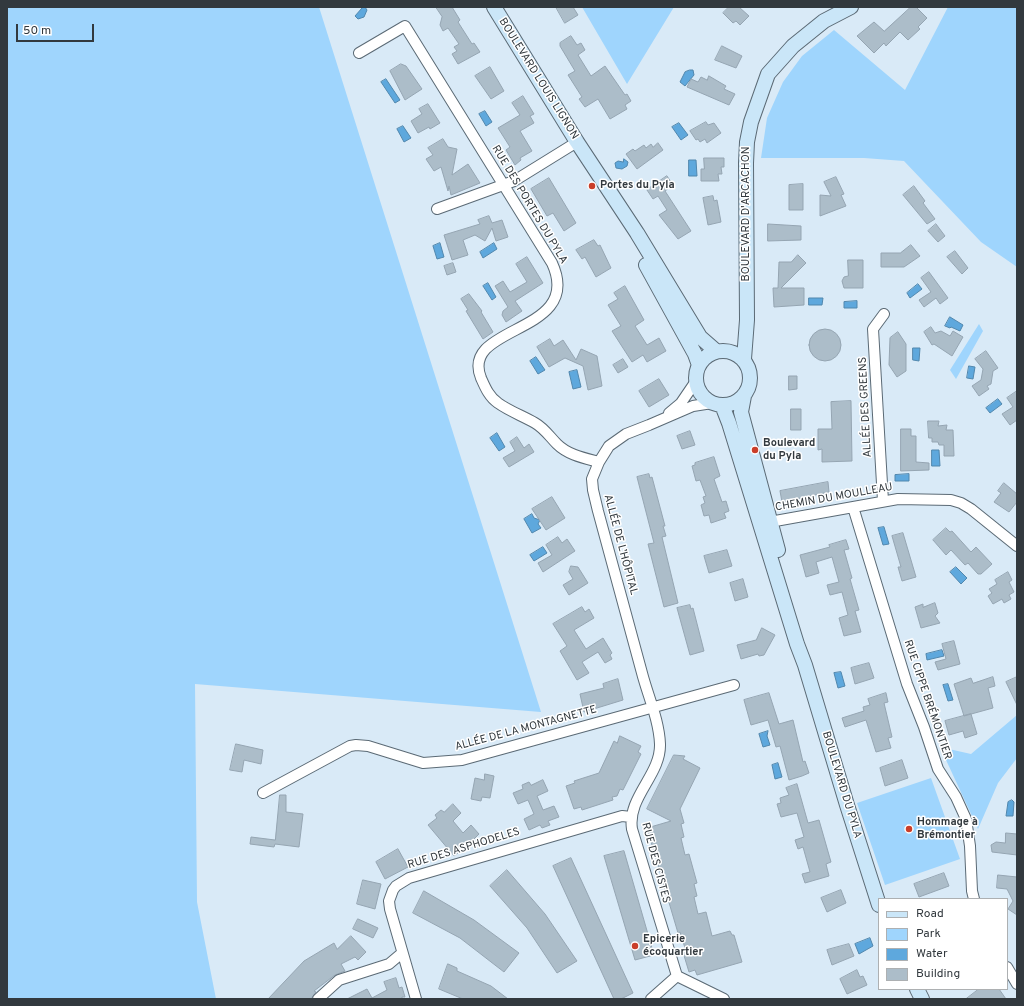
<!DOCTYPE html>
<html>
<head>
<meta charset="utf-8">
<style>
	body { margin:0 }
	#map { position:relative; width:1024px; height:1006px; overflow:hidden; background:#d9eaf7; font-family:Overpass,sans-serif }
	canvas { display:block }
	.frame { position:absolute; inset:0; border:8px solid #32393e; pointer-events:none }
	.legend { position:absolute; left:878px; top:898px; width:130px; height:92px; box-sizing:border-box; background:#fff; border:1px solid #adb0b2; margin:0; padding:5px 7px; list-style:none; font-size:12px; color:#32393e }
	.legend li { display:flex; align-items:center; gap:8px; height:20px }
	.legend b { width:20px; border:1px solid #adb0b2 }
	.scale { position:absolute; left:16px; top:24px; width:78px; height:18px; box-sizing:border-box; border:2px solid #32393e; border-top:0; padding-left:5px; font-size:12px; line-height:14px; white-space:nowrap; color:#32393e; -webkit-text-stroke:3px #fff; paint-order:stroke }
</style>
</head>
<body>
<div id="map">
<canvas width="1024" height="1006"></canvas>
<div class="frame"></div>
<ul class="legend">
<li><b style="height:5px;background:#cae6f8"></b>Road</li>
<li><b style="height:11px;background:#9fd5fd"></b>Park</li>
<li><b style="height:11px;background:#5ea8dd"></b>Water</li>
<li><b style="height:11px;background:#acbdc9"></b>Building</li>
</ul>
<div class="scale">50 m</div>
</div>
<script>
const context = document.querySelector('canvas').getContext('2d');
context.lineJoin = 'round';
function paint(path, color) {
  context.fillStyle = color;
  context.fill(path, 'evenodd');
}
function strokePath(path, color, width, dash) {
  context.strokeStyle = color;
  context.lineWidth = width;
  context.lineCap = dash ? 'butt' : 'round';
  context.setLineDash(dash || []);
  context.stroke(path);
}
function drawText(font, color, halo, rows, align = 'center') {
  context.font = font + ' Overpass,sans-serif';
  context.lineWidth = 3;
  context.setLineDash([]);
  context.textBaseline = 'middle';
  context.strokeStyle = halo;
  context.fillStyle = color;
  for (const [text, x, y, turn = 0] of rows) {
    context.save();
    context.translate(x, y);
    context.rotate((+turn || 0) * Math.PI / 180);
    context.textAlign = isNaN(turn) ? turn : align;
    if (halo) context.strokeText(text, 0, 0);
    context.fillText(text, 0, 0);
    context.restore();
  }
}
const green = new Path2D(`
	M7,7H319L541,712L195,684L197,902L216,999H7Z
	M582,7H674L627,84Z
	M948,7H1017V267L981,242L904,161L864,158H761L767,118L783,82L802,56L834,30L905,90Z
	M979,324L983,331L956,379L950,370Z
	M1017,715V758L998,783L978,829L940,747L971,754Z
	M931,778L960,859L885,885L857,803Z`);
const water = new Path2D(`
	M365,7L367,10L364,17L358,19L355,16L362,8Z
	M690,70H693L694,75L685,86L680,82L685,72Z
	M386,79L400,100L395,103L381,82Z
	M485,111L492,122L486,126L479,114Z
	M679,123L688,135L681,140L672,127Z
	M403,126L411,138L404,142L397,129Z
	M624,159L628,162L627,166L622,169L616,168L615,163L618,161L623,162Z
	M689,160H696L697,176H689Z
	M440,243L444,257L437,259L433,246Z
	M494,243L497,249L483,258L480,252Z
	M488,283L496,297L492,300L483,286Z
	M918,284L922,289L910,298L907,293Z
	M809,298H823L822,305H809Z
	M857,301V308H844V302Z
	M950,317L963,325L960,331L951,327L950,328L945,326Z
	M913,348H920L919,361L913,360Z
	M536,357L545,370L538,374L530,361Z
	M969,366L975,367L973,379L967,378Z
	M577,370L581,387L573,389L569,372Z
	M998,399L1002,404L990,413L986,408Z
	M497,433L505,447L499,451L490,438Z
	M932,450H939L940,466H932Z
	M909,474V481H895V475Z
	M532,514L534,518L540,520L538,524L541,528L532,533L524,519Z
	M884,527L889,544L883,545L878,528Z
	M543,547L547,553L534,561L530,555Z
	M956,567L967,578L961,584L950,572Z
	M942,650L944,656L927,660L926,654Z
	M841,672L845,686L838,688L834,673Z
	M948,684L953,700L948,701L943,685Z
	M768,731L767,736L770,745L763,747L759,734Z
	M778,763L782,777L775,779L772,765Z
	M1012,800L1014,802L1013,816H1006L1008,802Z
	M870,938L873,946L859,954L855,944Z`);
const building = new Path2D(`
	M436,7H452L460,20L458,22L472,44L474,43L480,52L458,64L452,54L457,51L454,47L459,44L448,28L443,31L440,25L442,17Z
	M556,7H573L578,15L565,23Z
	M729,7H739L749,16L740,25L736,21L733,23L723,13Z
	M911,7H916L927,18L918,27L920,29L908,40L900,32L886,46L884,43L874,53L857,36L874,22L884,31Z
	M571,36L577,45L581,43L585,50L578,55L591,76L605,66L625,95L627,94L631,101L625,105L627,109L610,119L598,99L585,107L579,99L582,97L568,75L575,71L560,46V43Z
	M722,46L742,56L736,68L715,60Z
	M401,64L406,66L422,89L405,100L390,71Z
	M490,67L504,91L491,99L475,76Z
	M709,76L726,86L724,89L735,94L729,105L687,87L691,79L698,82L701,77L707,80Z
	M523,96L534,114L530,116L534,123L520,131L532,151L520,158L521,160L515,165L506,150L510,147L498,128L520,115L512,103Z
	M428,104L440,123L430,129L429,127L418,133L411,121L422,114L419,109Z
	M706,122L708,125L714,123L721,133L707,143L705,139L700,142L698,139L696,140L690,131Z
	M443,139L448,147L457,149L452,175L468,164L480,183L451,195L449,186L448,191L441,167L434,171L426,159L433,155L428,148Z
	M658,143L663,150L637,169L626,154L633,149L635,151L644,145L646,148L651,144L653,147Z
	M704,158H724V167H721L722,174H718L719,181H701V169H704Z
	M667,176L673,185L665,191L691,231L678,239L659,215L667,210L658,196L653,199L647,190Z
	M836,177L844,194L841,195L846,206L820,216V195L831,196L824,182Z
	M549,178L576,223L564,231L553,213L547,216L531,189Z
	M803,184V210H789V185Z
	M914,186L925,201L923,203L935,219L927,224L903,195Z
	M713,196L714,201L717,200L721,222L708,225L703,198Z
	M489,216L492,223L502,220L508,237L496,241L492,228L485,241L475,235L463,240L468,255L452,260L444,235L480,224L478,220Z
	M768,224L801,226V240L768,241Z
	M936,224L945,236L938,242L928,231Z
	M594,240L598,246L600,245L611,268L596,277L585,257L582,259L576,250Z
	M911,245L920,256L904,267H881V253H900Z
	M955,251L968,268L962,274L947,257Z
	M798,255L806,263L781,288H804V305L774,307L773,288H778L779,262H791Z
	M527,257L543,283L515,301L522,311L506,322L502,315L503,311L508,307L495,286L503,281L510,292L527,282L516,264Z
	M848,260H863V288H844L842,281L844,277L848,276Z
	M453,263L456,272L447,275L444,266Z
	M929,272L948,298L940,304L936,298L924,307L919,300L931,292L921,278Z
	M625,286L644,320L635,326L647,345L659,338L666,351L647,362L643,355L632,362L612,331L621,326L608,305L618,299L614,293Z
	M469,294L482,311L481,312L493,332L483,339L466,311L468,310L461,299Z
	M931,327L935,333L941,331L950,336L953,331L963,337L952,356L934,344L932,345L924,332Z
	M809 345a16 16 0 1 1 32 0a16 16 0 1 1-32 0Z
	M898,332L906,344V371L897,377L889,365L890,338Z
	M550,339L554,346L563,340L576,360L581,349L597,356L602,386L588,390L583,366L565,358L549,367L537,347Z
	M986,351L998,368L993,371L991,384L987,386L989,389L979,396L972,386L981,380L983,369L975,359Z
	M623,359L628,367L618,373L613,365Z
	M789,376H797V389L789,390Z
	M659,379L669,395L649,407L639,391Z
	M1017,391V420L1010,425L1002,414L1013,407L1007,398Z
	M851,401L852,461L822,462V449L818,450V429H832L831,402Z
	M791,409H801V430H791Z
	M928,421H939L938,426L947,425L946,430H953L954,456H944V445H939L938,442H932V438H929Z
	M901,429H911V436H916V462L929,463V470L901,471Z
	M690,431L695,445L682,449L677,436Z
	M517,437L524,448L529,444L534,452L509,467L503,458L515,451L510,442Z
	M714,457L720,476L714,479L722,502L726,501L729,511L724,513L726,518L711,523L709,515L704,516L701,505L705,503L703,497L706,496L700,480L696,481L692,466L695,465V463Z
	M649,474L650,478L652,477L665,526H663L666,536L662,537L678,603L664,607L648,544L654,543L637,477Z
	M828,482L829,492L782,502L780,491Z
	M1004,483L1017,494V502L1009,512L994,502L1001,493L998,491Z
	M552,497L565,518L546,530L532,509Z
	M946,528L950,532L952,531L971,552L976,547L992,564L981,574H978L968,563L965,565L951,550L946,555L933,540Z
	M903,533L916,577L902,581L898,567H901L892,536Z
	M558,537L562,543L567,539L575,551L543,572L538,563L552,555L546,545Z
	M846,540L849,549L844,550L852,578L850,579L859,610L855,611L861,632L844,636L839,618L848,615L842,592L830,595L827,585L839,582L832,557L816,562L819,573L806,577L800,555L830,547L829,545Z
	M727,550L732,566L709,573L704,556Z
	M571,566L578,567L588,583L569,595L563,585L573,579L569,572Z
	M1008,572L1012,580L1009,582L1014,592L1009,595L1011,599L1004,603L1002,599L993,604L988,596L992,593L989,589L997,584L995,580Z
	M743,579L748,597L735,601L730,583Z
	M935,603L938,613L935,616L940,623L921,628L915,607L923,604V607Z
	M690,605L691,609L693,608L704,651L690,655L677,608Z
	M582,607L585,612L589,609L594,618L574,630L586,649L603,638L612,653L610,655L612,659L605,663L598,652L582,662L589,673L577,680L560,651L567,646L553,624Z
	M762,628L775,635L764,655L759,656L758,654L741,659L737,645L756,640Z
	M954,641L960,664L938,670L935,662L946,659L942,644Z
	M869,663L874,678L855,684L851,668Z
	M993,677L995,686L988,688L993,708L964,716L954,684L971,678L973,683Z
	M1017,677V705L1006,682Z
	M618,679L623,700L584,712L580,694L604,688L603,684Z
	M769,693L779,724L793,720L803,762L805,761L809,773L802,776L789,780L780,746L776,747L768,720L751,725L744,700Z
	M886,693L888,702L884,703L892,737L888,738L891,748L876,752L866,720L845,727L842,718L864,711L863,707L870,705L868,699Z
	M971,714L977,734L965,738L963,731L949,735L945,721Z
	M620,736L641,746L638,752L641,754L623,790L620,789L617,796L612,797L613,800L582,810L581,807L574,809L566,786L575,783L574,781L599,773L614,741L617,743Z
	M236,744L263,750L261,764L244,760L242,772L230,770Z
	M674,755L685,756L683,759L700,768L680,809L684,823L681,824L684,837L681,838L685,855L689,854L697,883L694,884L697,896L694,897L698,914L706,912L712,936L730,931L732,935H734L742,962L697,975L695,970L689,972L682,949L685,948L680,932L678,933L647,828L671,821L647,809Z
	M902,760L908,778L885,786L880,768Z
	M485,774L494,776L490,798L482,797L481,801L471,799L475,778L484,780Z
	M543,780L548,791L537,796L543,810L554,806L559,817L548,821L550,825L542,828L540,825L529,830L524,819L534,814L528,800L518,804L513,793L523,789L522,785L529,782L531,785Z
	M797,784L808,823L819,820L831,862L826,864L829,876L805,883L802,874L810,872L803,847L798,849L795,840L804,837L797,813L781,817L777,804L781,803L780,798L789,795L786,788Z
	M280,795H286V812L303,814L299,847L275,844L274,847L250,844L251,837L275,840Z
	M453,804L461,813L453,821L463,833L471,825L479,834L471,842L473,844L466,851L464,848L454,856L428,825L437,818L435,815L441,810L444,812Z
	M1006,833L1017,834V855L992,852L991,845L996,842L1005,843Z
	M398,849L408,867L385,879L376,862Z
	M624,851L654,955L635,960L604,856Z
	M571,858L633,993L621,999H614L553,866Z
	M507,870L545,914L577,961L557,973L527,928L490,886Z
	M944,873L949,886L919,897L914,884Z
	M998,875L1017,877V915L1008,909L1013,901L1007,889L997,888Z
	M363,880L381,884L375,909L357,904Z
	M841,890L846,903L827,912L821,898Z
	M424,891L474,920L519,953L504,972L460,938L413,913Z
	M358,919L378,928L373,938L353,929Z
	M351,936L366,952L358,960L355,957L341,964L345,971L335,975L314,991L316,992L311,999H268L304,961L334,943L337,949Z
	M849,944L854,956L832,965L827,950Z
	M448,964L457,968V971L491,986L508,999H463L439,989Z
	M857,970L860,977L863,976L867,985L847,994L840,979Z
	M396,978L399,988L402,987L405,997H402V999H347L367,989L372,998L387,990L384,982Z
	M979,989H999L1006,999H966Z`);
const minor = new Path2D(`
	M359,53L405,26L552,263C585,335 459,324 481,378C485,387 489,397 498,403C509,411 523,416 535,423C544,428 550,437 557,444C568,455 584,458 599,462
	M437,209L514,181L577,142
	M712,403L693,406L649,425L626,434L609,446L599,462L592,479L593,490L598,511C613,565 627,619 642,673C648,696 659,720 660,744C661,775 627,797 632,829L677,976L724,999
	M669,413L681,403L696,381
	M883,501L873,329L884,314
	M853,507L907,684L924,727L938,769L956,797L966,819L970,846L972,891L974,899
	M764,523L898,499L951,500L961,503L971,509L1017,546
	M263,793L350,746L356,745L368,746L423,763L462,760L734,685
	M1007,967L1017,984
	M318,999L339,980L389,964L402,953
	M416,999L390,909L389,901L393,890L396,886L409,878L622,816L631,817
	M651,999L677,976`);
const secondary = new Path2D(`
	M494,7L577,142L637,233L700,337L716,351
	M646,265L695,354L699,365
	M696 378a27 27 0 1 1 54 0a27 27 0 1 1-54 0Z
	M744,359L747,320L746,163L747,142L751,122L768,74L793,46L824,21L851,7
	M744,396L741,412L778,550
	M722,405L729,423L797,644L805,665L847,805L879,905
	M917,989L922,999`);
const markers = [
	[592,186,4,"#ca3e29"],
	[755,450,4,"#ca3e29"],
	[909,829,4,"#ca3e29"],
	[635,946,4,"#ca3e29"]
];
const streetNames = [
	["BOULEVARD LOUIS LIGNON",538,79,58],
	["RUE DES PORTES DU PYLA",529,205,59],
	["BOULEVARD D'ARCACHON",747,214,-90],
	["ALLÉE DES GREENS",866,407,-93],
	["CHEMIN DU MOULLEAU",834,498,-10],
	["ALLÉE DE L’HÔPITAL",620,545,75],
	["RUE CIPPE BRÉMONTIER",927,700,71],
	["ALLÉE DE LA MONTAGNETTE",526,729,-15],
	["BOULEVARD DU PYLA",841,785,73],
	["RUE DES ASPHODELES",464,849,-17],
	["RUE DES CISTES",655,863,75]
];
const poiNames = [
	["Portes du Pyla",600,186],
	["Boulevard",763,444],
	["du Pyla",763,457],
	["Hommage à",917,823],
	["Brémontier",917,836],
	["Epicerie",643,940],
	["écoquartier",643,953]
];
paint(green, '#9fd5fd');
paint(water, '#5ea8dd');
strokePath(water, '#5187ad', 1);
paint(building, '#acbdc9');
strokePath(building, '#95a5b2', 1);
strokePath(minor, '#5b6a75', 12);
strokePath(secondary, '#5b6a75', 16);
strokePath(minor, '#fff', 10);
strokePath(secondary, '#cae6f8', 14);
for (const [x, y, r, color] of markers) {
  const dot = new Path2D();
  dot.arc(x, y, r, 0, 2 * Math.PI);
  context.fillStyle = color;
  context.fill(dot);
  strokePath(dot, '#fff', 1.5);
}
drawText('11px', '#32393e', '#fff', streetNames);
drawText('bold 11px', '#32393e', '#fff', poiNames, 'left');
</script>
</body>
</html>
